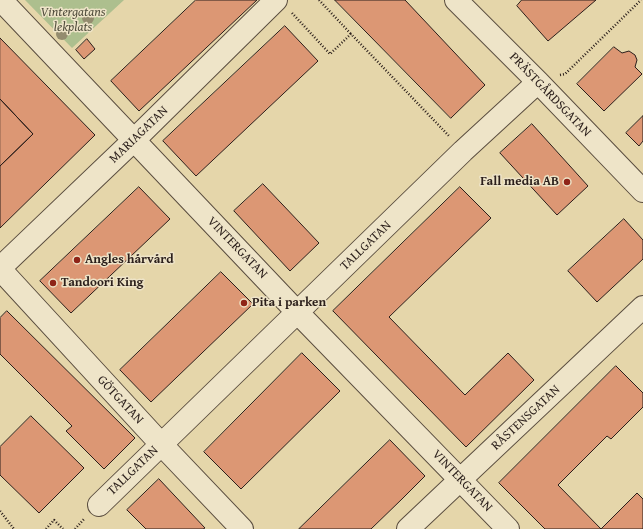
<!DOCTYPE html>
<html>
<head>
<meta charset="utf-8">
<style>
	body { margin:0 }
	canvas { display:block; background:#e5d6aa }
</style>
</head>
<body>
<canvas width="643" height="529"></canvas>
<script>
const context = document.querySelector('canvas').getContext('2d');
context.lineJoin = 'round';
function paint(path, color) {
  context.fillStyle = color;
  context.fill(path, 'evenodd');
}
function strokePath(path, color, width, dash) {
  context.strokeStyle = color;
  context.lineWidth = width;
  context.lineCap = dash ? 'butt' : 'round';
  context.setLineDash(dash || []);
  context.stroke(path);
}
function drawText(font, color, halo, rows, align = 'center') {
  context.font = font + ' "Gentium Book Plus",serif';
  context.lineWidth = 3;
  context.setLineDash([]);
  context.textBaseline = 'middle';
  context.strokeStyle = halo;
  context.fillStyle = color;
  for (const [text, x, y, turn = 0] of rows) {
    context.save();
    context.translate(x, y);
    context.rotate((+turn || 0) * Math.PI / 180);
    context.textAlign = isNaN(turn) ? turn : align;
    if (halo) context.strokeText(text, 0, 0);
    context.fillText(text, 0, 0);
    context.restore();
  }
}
const green = new Path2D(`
	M25,0H124L72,48Z`);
const building = new Path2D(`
	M196,0H257L139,111L111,81Z
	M335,0H405L485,85L451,118Z
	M522,0H596L548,41L517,6Z
	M285,26L318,61L196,176L163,141Z
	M0,38L95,135L0,228V166L33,134L0,99Z
	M87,39L95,49L84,59L76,50Z
	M614,47L622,53L629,51L635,55L637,60L635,67L642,74L604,111L577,84Z
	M0,99L33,134L0,166Z
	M643,116V141L639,146L626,133Z
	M532,124L588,186L557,215L500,153Z
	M263,184L319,243L290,271L234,211Z
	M139,187L170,219L71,313L40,281Z
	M460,187L491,218L389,317L465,395L508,353L534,380L466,447L333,311Z
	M624,219L643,240V259L597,302L568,271Z
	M221,272L253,304L151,402L120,370Z
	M7,311L135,438L104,469L66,431L72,426L0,354V318Z
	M302,353L340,391L241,489L204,452Z
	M616,366L643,393V407L611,439L607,436L558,485L601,529L637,493L643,499V529H545L499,483Z
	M31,416L84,468L39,513L0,475V447Z
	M390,440L425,476L402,499L371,529H299Z
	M159,479L205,528L203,529H146L127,510Z`);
const path = new Path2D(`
	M319,0L351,34
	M292,13L330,54L351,34L450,137
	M560,75L565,74L641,0
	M0,511L14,529
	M46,529L54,520L63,529
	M75,529L84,519`);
const street = new Path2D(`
	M1,0L298,313L508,529
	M456,0L538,82L643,191
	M0,268L134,140L276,0
	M0,269L161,444L242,529
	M99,505L463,151L538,82
	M408,529L643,307`);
const trees = [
	[88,18],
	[62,34]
];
const markers = [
	[567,182,4,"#8f2418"],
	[77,260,4,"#8f2418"],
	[53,283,4,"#8f2418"],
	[244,303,4,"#8f2418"]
];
const parkNames = [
	["Vintergatans",73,13],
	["lekplats",73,28]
];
const streetNames = [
	["PRÄSTGÅRDSGATAN",550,95,46],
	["MARIAGATAN",139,135,-44],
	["TALLGATAN",366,246,-44],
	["VINTERGATAN",237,248,46],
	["GÖTGATAN",120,400,47],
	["RÅSTENSGATAN",526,418,-43],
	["TALLGATAN",133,471,-44],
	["VINTERGATAN",462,481,46]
];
const poiNames = [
	["Fall media AB",559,182,"right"],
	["Angles hårvård",85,260],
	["Tandoori King",61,283],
	["Pita i parken",252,303]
];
paint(green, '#adbf8e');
paint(building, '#dc9774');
strokePath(building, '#2b1f1b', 1);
strokePath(street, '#5a4d3f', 24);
strokePath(path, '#2b1f1b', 2.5, [1, 2]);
strokePath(street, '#eee4c8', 22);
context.fillStyle = '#948c6f';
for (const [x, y] of trees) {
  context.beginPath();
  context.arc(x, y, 6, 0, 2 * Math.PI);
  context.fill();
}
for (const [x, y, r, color] of markers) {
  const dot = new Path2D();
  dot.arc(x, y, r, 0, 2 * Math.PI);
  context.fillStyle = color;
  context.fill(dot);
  strokePath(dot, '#eee4c8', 1.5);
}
drawText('italic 13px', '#524f3e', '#eee4c8', parkNames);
drawText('13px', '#2b1f1b', '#eee4c8', streetNames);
drawText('bold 13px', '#2b1f1b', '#eee4c8', poiNames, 'left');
</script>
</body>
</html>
